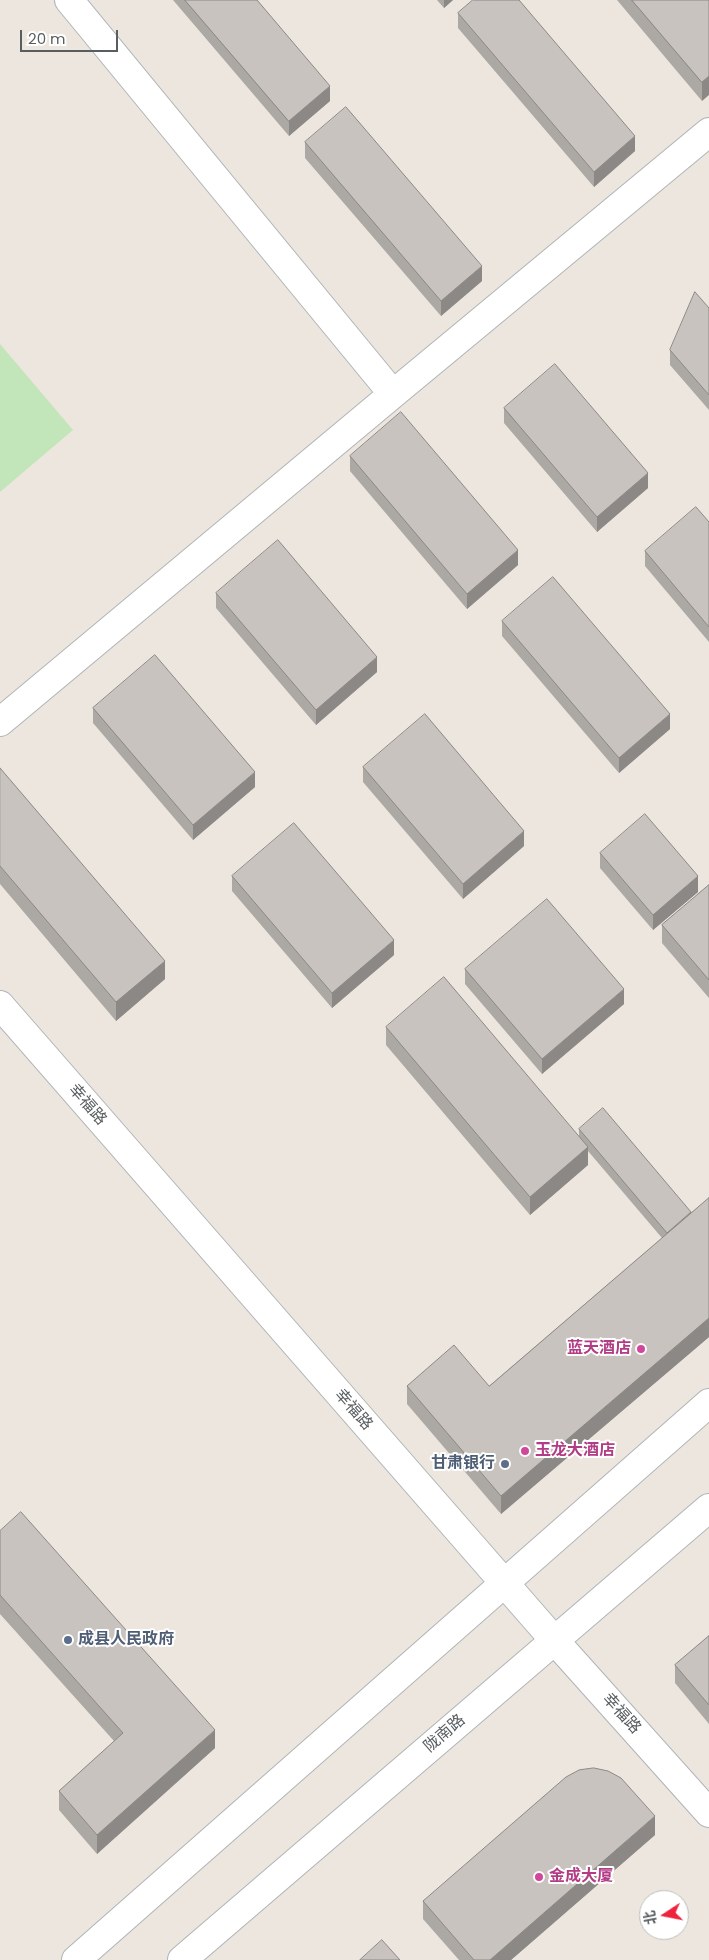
<!DOCTYPE html>
<html>
<head>
<meta charset="utf-8">
<style>
	body { margin:0 }
	#map { position:relative; width:709px; height:1960px; overflow:hidden; background:#ece6de; font-family:Poppins,"Noto Sans SC",sans-serif }
	canvas { display:block }
	.north { position:absolute; left:639px; top:1890px; width:50px; height:50px; box-sizing:border-box; background:#fff; border:1px solid #bcbebf; border-radius:50%; rotate:259deg; font-size:14px; font-weight:700; line-height:20px; text-align:center; color:#585d60 }
	.north::after { content:''; display:block; margin:auto; width:18px; height:22px; background:#ee233c; clip-path:polygon(50% 0,100% 100%,50% 72%,0 100%) }
	.scale { position:absolute; left:20px; top:30px; width:98px; height:22px; box-sizing:border-box; border:2px solid #585d60; border-top:0; padding-left:6px; font-size:15px; line-height:18px; white-space:nowrap; color:#585d60; -webkit-text-stroke:4px #fff; paint-order:stroke }
</style>
</head>
<body>
<div id="map">
<canvas width="709" height="1960"></canvas>
<div class="north">北</div>
<div class="scale">20 m</div>
</div>
<script>
const context = document.querySelector('canvas').getContext('2d');
context.lineJoin = 'round';
function paint(path, color) {
  context.fillStyle = color;
  context.fill(path, 'evenodd');
}
function strokePath(path, color, width, dash) {
  context.strokeStyle = color;
  context.lineWidth = width;
  context.lineCap = dash ? 'butt' : 'round';
  context.setLineDash(dash || []);
  context.stroke(path);
}
function drawText(font, color, halo, rows, align = 'center') {
  context.font = font + ' Poppins,"Noto Sans SC",sans-serif';
  context.lineWidth = 4;
  context.setLineDash([]);
  context.textBaseline = 'middle';
  context.strokeStyle = halo;
  context.fillStyle = color;
  for (const [text, x, y, turn = 0] of rows) {
    context.save();
    context.translate(x, y);
    context.rotate((+turn || 0) * Math.PI / 180);
    context.textAlign = isNaN(turn) ? turn : align;
    if (halo) context.strokeText(text, 0, 0);
    context.fillText(text, 0, 0);
    context.restore();
  }
}
const green = new Path2D(`
	M0,344L73,430L0,492Z`);
const minor = new Path2D(`
	M69,0L393,394L709,132
	M0,722L393,394
	M0,1005L555,1641
	M76,1960L709,1403`);
const tertiary = new Path2D(`
	M555,1641L709,1813`);
const secondary = new Path2D(`
	M182,1960L709,1508`);
const wall = new Path2D(`
	M173,0H257L330,101L289,136Z
	M437,0H453L444,8Z
	M617,0H709L702,101Z
	M458,13L635,151L594,187L458,28Z
	M305,142L482,281L441,316L305,158Z
	M709,308V410L670,365V350Z
	M504,408L648,488L597,532L504,423Z
	M350,456L518,565L467,609L350,471Z
	M709,522V642L645,566V551Z
	M216,593L377,672L316,725L216,608Z
	M502,621L670,729L619,773L502,636Z
	M93,708L255,787L193,840L93,723Z
	M363,767L524,846L463,899L363,782Z
	M0,768L165,979L116,1021L0,884Z
	M600,853L698,892L653,930L600,868Z
	M232,876L394,955L332,1008L232,891Z
	M709,885V998L662,943V925Z
	M465,969L624,1004L542,1074L465,984Z
	M386,1027L579,1136V1129L691,1213L709,1198V1337L501,1514L407,1404V1386H489L662,1238L588,1151V1165L530,1215L386,1045Z
	M0,1531L215,1748L97,1854L59,1810V1791L114,1741L0,1614Z
	M709,1636V1724L675,1683V1665Z
	M655,1835L511,1960H459L423,1919V1901Z`);
const shadedWall = new Path2D(`
	M444,0H453L444,8Z
	M709,76V95L702,101V82Z
	M330,86V101L289,136V121Z
	M635,136V151L594,187V172Z
	M482,266V281L441,316V301Z
	M648,473V488L597,532V517Z
	M518,550V565L467,609V594Z
	M377,657V672L316,725V710Z
	M670,714V729L619,773V758Z
	M255,772V787L193,840V825Z
	M524,831V846L463,899V884Z
	M698,876V892L653,930V915Z
	M394,940V955L332,1008V993Z
	M165,961V979L116,1021V1002Z
	M624,989V1004L542,1074V1059Z
	M588,1147V1165L530,1215V1197Z
	M709,1318V1337L501,1514V1496Z
	M215,1730V1748L97,1854V1835Z
	M655,1816V1835L511,1960H490Z`);
const building = new Path2D(`
	M185,0H257L330,86L289,121Z
	M473,0H519L635,136L594,172L458,13Z
	M632,0H709V76L702,82Z
	M346,107L482,266L441,301L305,142Z
	M695,292L709,308V395L670,350Z
	M555,364L648,473L597,517L504,408Z
	M401,412L518,550L467,594L350,456Z
	M696,507L709,522V627L645,551Z
	M278,540L377,657L316,710L216,593Z
	M553,577L670,714L619,758L502,621Z
	M155,655L255,772L193,825L93,708Z
	M425,714L524,831L463,884L363,767Z
	M0,768L165,961L116,1002L0,866Z
	M645,814L698,876L653,915L600,853Z
	M294,823L394,940L332,993L232,876Z
	M709,885V980L662,925Z
	M547,899L624,989L542,1059L465,969Z
	M444,977L588,1147L530,1197L386,1027Z
	M603,1108L691,1212L667,1233L579,1129Z
	M709,1198V1318L501,1496L407,1386L454,1345L489,1386Z
	M21,1512L215,1730L97,1835L59,1791L123,1733L0,1595V1531Z
	M709,1636V1705L675,1665Z
	M594,1768L608,1771L621,1778L655,1816L490,1960H474L423,1901L566,1777L579,1770Z
	M382,1940L400,1960H360Z`);
const markers = [
	[641,1349,5,"#d1479c"],
	[525,1451,5,"#d1479c"],
	[505,1464,5,"#5c6f8a"],
	[68,1640,5,"#5c6f8a"],
	[539,1877,5,"#d1479c"]
];
const streetNames = [
	["幸福路",87,1105,49],
	["幸福路",353,1410,49],
	["幸福路",621,1714,48],
	["陇南路",445,1734,-41]
];
const hotelNames = [
	["蓝天酒店",631,1349,"right"],
	["玉龙大酒店",535,1451],
	["金成大厦",549,1877]
];
const serviceNames = [
	["甘肃银行",495,1464],
	["成县人民政府",78,1640,"left"]
];
paint(green, '#c2e5b9');
strokePath(minor, '#b0b4b7', 30);
strokePath(tertiary, '#b0b4b7', 30);
strokePath(secondary, '#afb4b8', 30);
strokePath(minor, '#fff', 28);
strokePath(tertiary, '#fff', 28);
strokePath(secondary, '#fff', 28);
paint(wall, '#aca8a3');
paint(shadedWall, '#8c8885');
paint(building, '#c8c3be');
strokePath(building, '#8c8885', 1);
for (const [x, y, r, color] of markers) {
  const dot = new Path2D();
  dot.arc(x, y, r, 0, 2 * Math.PI);
  context.fillStyle = color;
  context.fill(dot);
  strokePath(dot, '#fff', 2);
}
drawText('16px', '#585d60', '#fff', streetNames);
drawText('bold 16px', '#b23c85', '#fff', hotelNames, 'left');
drawText('bold 16px', '#4e5e75', '#fff', serviceNames, 'right');
</script>
</body>
</html>
